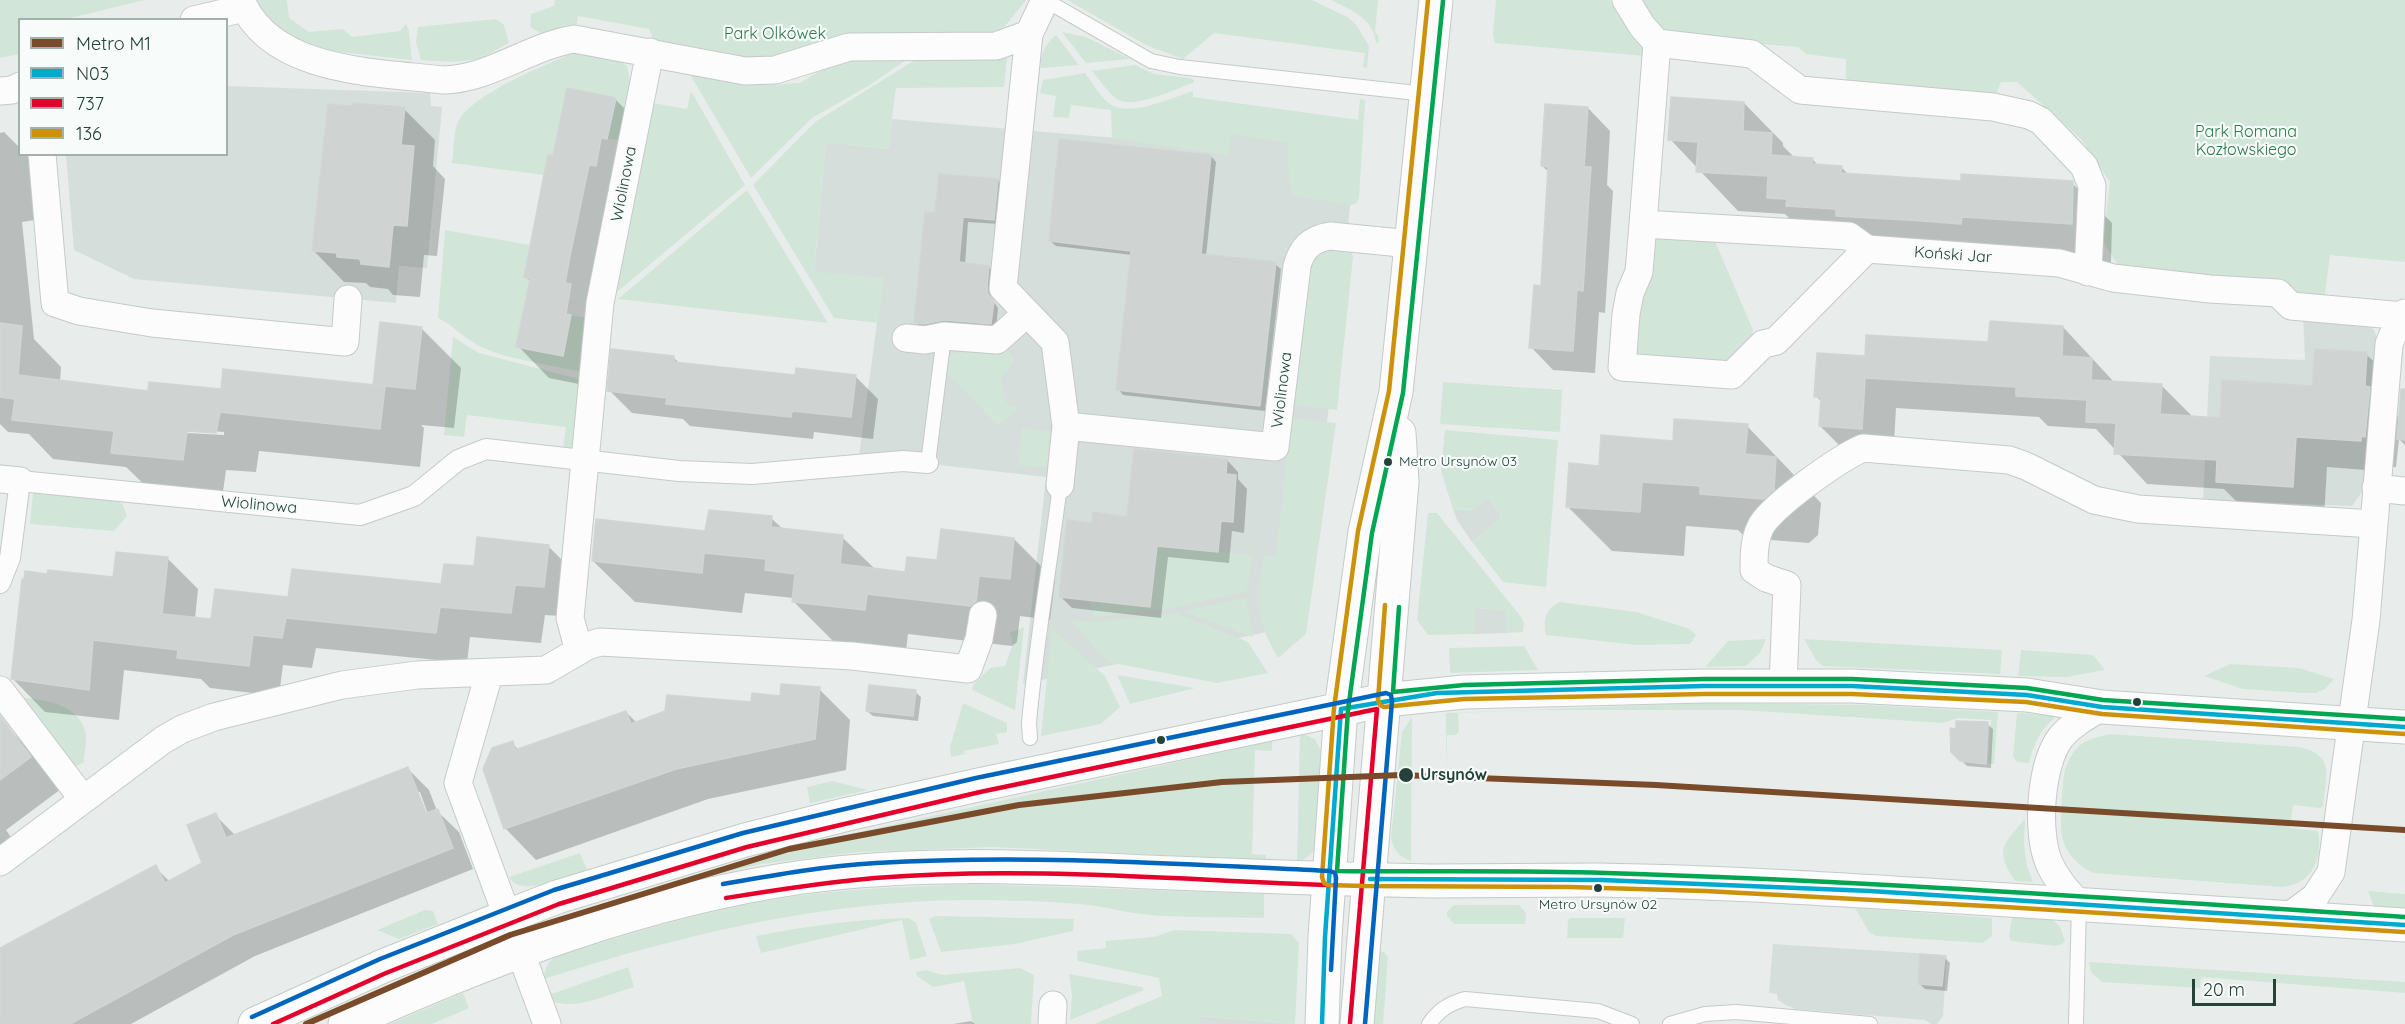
<!DOCTYPE html>
<html>
<head>
<meta charset="utf-8">
<style>
	body { margin:0 }
	#map { position:relative; width:2405px; height:1024px; overflow:hidden; background:#e8edeb; font-family:Quicksand,sans-serif }
	canvas { display:block }
	.legend { position:absolute; left:18px; top:18px; width:210px; height:138px; box-sizing:border-box; background:#f7fbf9; border:2px solid #a3b1ad; margin:0; padding:8px 10px; list-style:none; font-size:18px; color:#24423a }
	.legend li { display:flex; align-items:center; gap:12px; height:30px }
	.legend b { width:30px; border:2px solid #a3b1ad }
	.scale { position:absolute; left:2192px; top:979px; width:84px; height:27px; box-sizing:border-box; border:3px solid #24423a; border-top:0; padding-left:8px; font-size:18px; line-height:21px; white-space:nowrap; color:#24423a; -webkit-text-stroke:4px #f7fbf9; paint-order:stroke }
</style>
</head>
<body>
<div id="map">
<canvas width="2405" height="1024"></canvas>
<ul class="legend">
<li><b style="height:8px;background:#7a4b2a"></b>Metro M1</li>
<li><b style="height:8px;background:#00a9ce"></b>N03</li>
<li><b style="height:8px;background:#e4002b"></b>737</li>
<li><b style="height:8px;background:#cd920c"></b>136</li>
</ul>
<div class="scale">20 m</div>
</div>
<script>
const context = document.querySelector('canvas').getContext('2d');
context.lineJoin = 'round';
function paint(path, color) {
  context.fillStyle = color;
  context.fill(path, 'evenodd');
}
function strokePath(path, color, width, dash) {
  context.strokeStyle = color;
  context.lineWidth = width;
  context.lineCap = dash ? 'butt' : 'round';
  context.setLineDash(dash || []);
  context.stroke(path);
}
function drawText(font, color, halo, rows, align = 'center') {
  context.font = font + ' Quicksand,sans-serif';
  context.lineWidth = 4.5;
  context.setLineDash([]);
  context.textBaseline = 'middle';
  context.strokeStyle = halo;
  context.fillStyle = color;
  for (const [text, x, y, turn = 0] of rows) {
    context.save();
    context.translate(x, y);
    context.rotate((+turn || 0) * Math.PI / 180);
    context.textAlign = isNaN(turn) ? turn : align;
    if (halo) context.strokeText(text, 0, 0);
    context.fillText(text, 0, 0);
    context.restore();
  }
}
const built = new Path2D(`
	M227,86L430,93L431,106L442,107L427,268L399,266L396,303L134,279L74,250L66,155L226,154Z
	M1204,99L1358,120L1336,354L1300,625L1023,684L1046,477L859,456L883,279L814,272L826,142L888,149L892,119L1200,145Z
	M2303,315L2365,322L2374,330L2378,341L2367,485L2352,506L2203,500L2210,356L2305,360Z
	M1488,498L1501,514L1500,519L1472,542L1457,520L1453,509L1469,511Z
	M1475,608L1506,610V633L1475,634Z
	M1773,944L1947,955L1943,1016L1937,1024H1931L1925,1020L1795,1009L1786,1005L1778,1000L1777,994L1769,993Z
	M1199,1016L1295,1024H1199Z`);
const green = new Path2D(`
	M0,0H145L66,19L20,20L19,54L0,58Z
	M254,0H287L289,18L309,32L343,29L352,37L400,31L406,24L409,31L412,60L331,51L302,42L268,22Z
	M555,0H1026L1002,30L989,38L794,66L656,45L649,29L578,16L576,30C560,32 542,39 530,26L531,14L554,6Z
	M1067,0H1312L1349,18L1357,26L1369,46L1367,68L1363,67L1365,53L1214,33L1183,59L1146,45Z
	M1331,0H1378L1375,32L1378,35L1379,42L1376,43C1374,18 1350,10 1331,0Z
	M1496,0H1610L1630,31L1647,47L1645,56L1495,43L1493,34Z
	M1633,0H2405V262L2330,255L2324,302L2122,272L2103,241L2110,182L2081,139L2017,82H2001L1995,97L1846,88V59L1806,54L1798,47L1671,37Z
	M496,19L504,25L509,43L479,59L453,62L421,60L416,42L418,27Z
	M1062,32L1086,37L1130,59L1086,63Z
	M1056,35L1079,65L1041,68C1039,56 1046,43 1056,35Z
	M581,49L619,60L627,66L632,90L623,140L607,139L616,98L567,88L553,156L548,155L544,175L452,163C454,150 453,133 458,122C473,92 550,64 581,49Z
	M915,54L870,85L812,118L751,178L688,71L767,85L800,83L843,57Z
	M1007,58L1004,87L896,88L888,149L826,142L814,271L883,279L878,323L834,318L753,185L815,122L915,60Z
	M1135,65L1154,74L1190,78L1194,80V82C1176,89 1134,110 1117,99C1108,93 1099,79 1092,71Z
	M1085,73C1092,82 1101,99 1112,105C1130,117 1174,97 1193,91V97L1358,120L1360,99L1365,100L1359,198L1357,203L1352,205L1294,196L1289,185L1288,143L1231,134L1229,155L1112,138L1111,110L1071,105L1069,118L1053,117L1056,96L1040,93L1043,80Z
	M691,91L745,185L611,297L647,102L687,109Z
	M747,190L828,323L618,299Z
	M445,230L530,245L524,277L530,279L516,347L563,356L571,315L592,319L583,372C551,365 510,360 481,347C465,339 453,325 438,318Z
	M1650,230L1711,232L1753,330L1751,339L1730,366L1643,362L1631,352L1638,297H1645Z
	M1332,248L1352,252L1353,257L1337,410L1293,405L1311,260L1320,252Z
	M453,337L479,353L579,379L573,449L563,448L566,427L467,415L464,437L444,435Z
	M1004,345L1014,360L1000,381L1007,404L1019,408L998,426L943,369L946,355Z
	M1443,382L1562,390L1560,432L1440,424Z
	M1291,418L1336,423L1306,634L1278,658C1255,619 1257,600 1264,556H1276Z
	M1022,428L1056,432L1052,468L1018,465Z
	M1445,430L1558,440L1546,587L1503,582L1472,542L1500,519L1501,514L1488,498L1469,511L1453,509L1441,471Z
	M33,493L117,500L123,505L127,516L114,531L30,524Z
	M1428,513H1437L1522,618L1524,623L1523,632L1506,633L1505,610L1475,608V634L1428,635L1417,620Z
	M1157,546L1252,555L1247,591L1172,608L1094,617L1090,601L1150,607Z
	M1246,598L1253,637L1183,611Z
	M1560,602L1636,612L1690,629L1696,635L1690,644L1637,645L1546,635C1543,620 1545,609 1560,602Z
	M1175,613L1248,642L1268,673L1217,683L1108,662L1070,620L1093,622Z
	M1024,627L1015,710L972,690L973,685L990,668L1005,666L1013,644L1010,633Z
	M1052,629L1105,676L1120,707L1101,724L1041,736Z
	M1766,639L1760,653L1746,666L1705,667L1728,641Z
	M1804,639L2002,650L2000,674L1823,666L1816,660Z
	M1524,646L1538,670L1450,673L1449,648Z
	M2021,650L2093,655L2105,670L2067,677L2018,676Z
	M2230,664L2299,668L2334,679L2325,689L2316,693H2305L2243,689L2204,676Z
	M1117,675L1195,688L1130,704Z
	M13,696C40,700 79,701 86,734C87,742 84,753 84,762L77,766H70Z
	M963,703L1007,723V732L996,734L999,744L964,751L965,754L951,757L950,747Z
	M1705,703L1869,705L1998,712L1994,764L1988,763L1991,720L1958,718L1943,723L1741,710H1533L1458,713L1459,731L1456,735H1447L1446,774V713Z
	M2017,713L2054,715V719C2040,729 2033,746 2029,763L2017,762L2013,756Z
	M1412,717L1411,861C1398,856 1394,851 1391,838L1402,732Z
	M1300,733L1315,739L1321,751L1316,845C1312,855 1308,858 1297,862Z
	M2110,734L2299,747C2336,755 2326,776 2323,806L2320,808L2293,805L2290,828L2318,831C2323,860 2312,884 2282,887L2094,873C2081,868 2067,855 2063,840C2059,830 2062,781 2065,770C2067,764 2072,753 2076,749C2085,739 2098,737 2110,734Z
	M1272,741V751L1255,750L1252,854L1266,855V860L992,847L859,852L762,864L658,888L657,886L791,847Z
	M832,781L868,790L810,803L807,787Z
	M2025,819L2024,845L2027,866L2033,882L2015,881C1995,850 2002,845 2025,819Z
	M580,853L587,870C567,876 521,899 509,877Z
	M973,884L1264,894V918C1226,917 1188,918 1150,915C1126,913 1103,906 1079,904C1043,901 1006,900 970,900C823,901 684,934 544,979C545,966 548,960 560,955C631,933 703,911 777,899C841,888 908,887 973,884Z
	M2368,891L2405,894V909L2374,907Z
	M1454,905H1519L1526,913L1525,924H1454L1447,916V912Z
	M1855,908L1992,918V936L1983,943L1876,936L1869,932Z
	M425,910L433,911L438,924L399,939L377,930Z
	M935,916L1074,919L1073,931L1015,944L941,952L929,919Z
	M2012,917L2053,920L2060,927L2065,941L2062,944L2056,946L2011,941L2009,936Z
	M909,918L916,923L927,956L910,960L902,920L761,953L756,936C807,926 857,919 909,918Z
	M1570,918H1625L1623,938H1567L1568,920Z
	M1174,930L1291,934L1299,943L1295,1024L1200,1016L1199,1024H1094L1162,996L1159,978L1078,961L1077,951L1106,948V941L1154,937Z
	M1379,951L1384,952L1388,957L1383,1024H1372Z
	M2089,962L2405,982V993L2201,977L2200,988L2102,982L2091,972Z
	M628,967L634,987C609,994 577,1011 552,1001L549,995Z
	M1020,968L1034,975L1031,1024H973L964,981L933,987L917,976L916,972L926,970L942,975Z
	M1069,974L1142,987L1144,990L1070,1020L1072,995Z
	M463,993L469,1008L432,1024H390Z`);
const shadow = new Path2D(`
	M615,99L646,130L594,387L549,378L518,346L531,282L525,277L554,158Z
	M1744,103L1783,143V146L1795,158L1812,159L1819,166L1841,167L1849,175L1962,182L2072,183L2112,223L2111,263L2001,256L1808,237L1785,214L1738,211L1670,139Z
	M1588,108L1610,131L1607,185L1613,191L1605,313L1599,312L1595,373L1553,370L1531,347L1542,287L1549,172L1542,166Z
	M404,109L435,140L433,166L445,179L437,256L424,255L420,297L393,295L388,289L370,287L366,283L344,282L313,250Z
	M4,132L20,148V154H26L49,177L53,217L22,222L34,339L61,367L60,382L149,393L377,387L421,328L461,368L454,428L421,425L424,428L420,467L259,451L256,472L226,470L222,499L152,492L126,467L53,459L29,434L8,432L0,424V133ZM187,429L224,432V435L187,433Z
	M1211,156L1216,162L1206,256L1275,264L1281,269L1265,411L1123,395L1118,389L1132,255L1056,246L1050,241Z
	M998,180L1003,186L999,224L968,222L965,265L989,267L994,273L992,293L993,301L998,308L996,329L921,328L915,322L937,214Z
	M2063,327L2114,382L2161,385L2193,417L2221,420L2314,387L2366,354L2398,385L2396,415L2400,419L2405,390V445L2399,439L2396,467H2392V472L2327,467L2324,518L2248,513L2224,489L2147,484L2096,429L2048,426L2039,417L1896,408L1893,460L1851,457L1820,426L1822,402L1816,396L1867,358L1990,344Z
	M674,358L680,364L797,377L855,376L878,399L873,439L814,432L813,439L690,426L683,419L632,413L609,390Z
	M1747,426L1821,503L1818,535L1809,543L1746,538L1738,530L1686,526L1684,556L1612,551L1567,506L1600,467L1674,442Z
	M1227,460L1238,472V479L1247,489L1244,533L1232,531L1229,563L1168,557L1161,618L1072,608L1061,597L1093,524L1129,518Z
	M771,518L784,530L842,537L876,570L907,574L1014,539L1055,580L1050,620L1020,616L1017,642L1012,646L908,634L906,651L835,643L794,602V598L745,593L742,613L635,602L593,561Z
	M549,547L579,577L574,617L545,615L541,643L470,637L467,663L316,648L312,668L283,665L279,696L210,688L201,679L124,670L119,720L45,712L13,679L114,578L167,558L198,589L195,619L212,620L289,599L443,585L475,568Z
	M819,689L850,720L846,770L708,799L536,860L505,828L512,743L519,750L626,712L637,723L752,704Z
	M915,692L921,697L918,721L873,716L867,711Z
	M1987,724L1993,729L1991,768L1967,766L1955,754Z
	M6,726L37,757L61,789L6,830L15,843L0,854V730Z
	M408,769L429,790L437,811L459,832L473,869L255,956L131,1024H5L0,1015V950L155,867L170,882L204,864L215,815L236,836ZM417,792H420L430,820L428,821Z
	M1944,957L1950,963L1947,991L1925,989L1919,983Z
	M971,1021L975,1024H953Z`);
const building = new Path2D(`
	M567,88L616,98L607,139L601,138L596,166L589,165L571,251L565,283L571,284L566,314L571,315L563,356L516,347L530,279L524,277L544,175L548,155L553,156Z
	M1671,97L1744,102L1743,131L1772,133L1771,155L1813,158L1812,164L1842,166L1841,173L1961,181V174L2073,181L2072,224L1962,217L1961,224L1923,221L1836,216V209L1786,206L1787,199L1767,198L1768,176L1696,172L1698,142L1668,140Z
	M353,103L405,107L401,145L414,146L407,226L393,225L389,267L361,264L360,259L337,257V253L312,251L328,104L353,106Z
	M1545,104L1588,107L1584,167H1591L1589,194L1583,291L1577,290L1573,351L1529,348L1534,285L1541,286L1548,167L1541,166Z
	M1059,139L1211,155L1201,254L1276,262L1260,406L1116,390L1131,251L1049,241Z
	M939,174L998,179L994,220L963,217L959,262L989,266L987,287L988,294L994,301L991,324L945,320L924,324L914,323L925,212L935,213Z
	M1990,321L2063,326L2062,356L2092,358L2091,380L2162,384L2160,414L2220,418L2222,380L2312,386L2315,349L2367,352L2365,386L2370,387L2365,437L2361,436V441L2296,437L2293,487L2216,482L2217,460L2114,454L2116,423L2086,422L2087,400L2016,396V387L1865,378L1862,429L1819,426L1821,397H1814L1817,353L1865,356L1866,335L1988,342Z
	M380,322L422,327L415,389L373,385Z
	M0,323L22,326L18,375L148,391L149,382L221,389L223,369L385,386L380,429L220,412L216,433L187,431L183,460L111,453L114,431L12,420L15,399L0,397Z
	M611,349L674,356V362L795,375L796,368L856,375L851,417L792,411L791,417L666,404L667,398L607,391Z
	M2401,389H2405V440L2397,439Z
	M1674,419L1748,424L1745,454L1776,457L1774,490L1764,499L1700,494V486L1642,482L1640,512L1566,507L1569,463L1599,466L1601,435L1673,441Z
	M1134,449L1227,459L1226,474L1236,475L1233,522L1221,521L1218,552L1157,546L1150,607L1059,597L1067,520L1092,523L1093,512L1127,517Z
	M709,510L772,516L771,527L843,535L840,564L905,572L907,557L937,560L941,529L1014,538L1010,579L979,576L976,601L970,606L867,594L865,610L792,602L795,574L765,570L766,559L704,553L702,573L592,561L596,519L705,531Z
	M477,537L549,545L544,587L515,585L511,613L440,607L436,633L286,618L282,638L253,635L249,666L177,658L178,650L93,640L89,690L11,679L22,579L24,580L25,571L47,574L48,570L113,577L116,552L168,557L162,614L211,619L215,589L288,597L292,569L441,584L444,564L474,566Z
	M781,684L820,687L815,739L676,769L504,829L483,769L492,748L513,741L515,750L626,711L631,724L665,711L667,695L751,702L752,693L780,696Z
	M869,685L916,690L913,716L866,711Z
	M0,716L31,757L0,780Z
	M1956,721L1988,722L1986,764L1960,761L1951,752L1950,728L1956,729Z
	M408,767L426,813L438,809L453,848L233,935L70,1024H0V948L156,865L165,883L202,863L187,825L216,813L226,838Z
	M1920,954L1945,956L1942,986L1918,984Z`);
const service = new Path2D(`
	M1045,0L1151,61L1180,67L1426,94
	M928,463L944,336
	M1030,738L1029,723C1036,643 1050,565 1060,485
	M1429,1024C1439,1010 1448,1004 1465,999L1598,1011L1632,1024
	M1670,1024L1705,1014L1736,1012L1870,1024
	M2076,1024L2079,904`);
const pedestrian = new Path2D(`
	M0,583L10,558L20,481L360,515L414,496L458,460L486,449L679,471L752,474L903,461L928,463`);
const minor = new Path2D(`
	M241,0C271,73 376,72 443,80C490,79 528,47 574,39L745,71L775,70L849,47L996,46L1029,34L1045,0
	M1626,0L1642,26L1657,43L1752,54L1800,90L1993,107L2029,115L2041,121L2084,166L2092,186L2088,272
	M194,20L244,8
	M1029,34L1003,288L1055,342L1066,426L1060,485
	M0,91L12,90L20,86
	M42,154L55,303L79,311L152,323L345,342L348,299
	M1643,224L1657,43
	M1867,249L1776,341L1763,344L1732,375L1622,367L1626,314L1630,293L1639,272L1643,224L1849,236L1867,249L2059,263L2113,278L2210,289L2278,293L2291,306L2405,316
	M906,338L925,340L944,336L997,340L1026,314
	M1066,426L1275,447L1297,266C1302,248 1311,239 1330,236L1411,244
	M0,479L20,481
	M2376,488L2405,491
	M579,651L570,618L600,303L650,52
	M489,674L458,783L547,1024
	M1783,685L1787,585L1766,578L1754,570C1754,556 1754,541 1760,528C1769,507 1840,458 1863,448L2009,460L2026,466L2094,500L2138,509L2373,524
	M0,690L83,799
	M0,862L163,740L182,729L214,717L342,685L417,675L546,670L587,646L600,642L852,656L968,669L979,639L983,615
	M2079,904C2067,891 2056,879 2049,863C2036,833 2040,764 2061,737C2072,724 2087,716 2102,707
	M2288,917L2315,897L2331,872L2366,620L2389,344L2396,327L2405,313
	M1052,1024L1053,1005`);
const tertiary = new Path2D(`
	M1322,1024L1325,937L1341,709L1365,532L1396,392L1436,0
	M1357,1024L1402,482L1399,433`);
const secondary = new Path2D(`
	M255,1024L383,966L508,916L557,897L745,840L848,814L978,785L1385,700L1464,692L1704,686H1852L2027,695L2102,707L2405,727
	M345,1024C491,958 643,900 803,877C918,861 1032,867 1148,872C1242,876 1337,879 1431,881C1487,881 1543,880 1599,880C1725,882 1850,890 1976,898C2119,908 2262,915 2405,925`);
const bus1 = new Path2D(`
	M1341,709L1437,693L1704,686H1852L2027,695L2102,707L2405,727
	M1370,879L1602,880L1870,891L2405,925
	M1322,1024L1325,937L1341,709`);
const bus2 = new Path2D(`
	M726,898C776,890 825,882 875,878C1025,866 1178,880 1329,885
	M273,1024L386,973L559,904L747,847L980,792L1377,709L1350,1023`);
const bus3 = new Path2D(`
	M1428,0L1389,391L1358,531L1334,708L1322,877L1324,883L1328,885L1363,886L1570,887L1705,891L2005,907L2404,932
	M1385,605L1378,700L1380,705L1384,707L1464,699L1704,694H1852L2026,702L2102,714L2405,734`);
const bus4 = new Path2D(`
	M1443,1L1403,393L1372,533L1348,710L1337,871C1427,872 1516,870 1606,873C1872,881 2139,900 2405,917
	M1399,607L1393,692L1464,685L1704,679H1852L2027,688L2103,700L2405,719`);
const bus5 = new Path2D(`
	M723,884C774,875 824,866 876,863C1027,854 1179,864 1330,871L1335,873L1336,878L1331,970
	M252,1017L380,959L554,890L743,833L976,778L1386,693L1391,695L1392,701L1365,1024`);
const metro1 = new Path2D(`
	M306,1024L510,935L789,849L1019,805L1222,782L1401,775L1656,785L2405,830`);
const markers = [
	[1388,462,5,"#24423a"],
	[2137,702,5,"#24423a"],
	[1161,740,5,"#24423a"],
	[1406,775,8,"#24423a"],
	[1598,888,5,"#24423a"]
];
const busNames = [
	["Metro Ursynów 03",1399,462],
	["Metro Ursynów 02",1598,905,"center"]
];
const parkNames = [
	["Park Olkówek",775,34],
	["Park Romana",2246,132],
	["Kozłowskiego",2246,150]
];
const streetNames = [
	["Wiolinowa",624,184,-79],
	["Koński Jar",1953,255,4],
	["Wiolinowa",1282,390,-83],
	["Wiolinowa",259,505,5]
];
const stopNames = [
	["Ursynów",1420,775]
];
paint(built, '#d6dedb');
paint(green, '#d1e6d8');
paint(shadow, '#0003');
paint(building, '#cfd4d2');
strokePath(building, '#d1d6d4', 1.5);
strokePath(service, '#c5cac8', 16);
strokePath(pedestrian, '#c5cac8', 22);
strokePath(minor, '#c5cac8', 29);
strokePath(tertiary, '#c5cac8', 35);
strokePath(secondary, '#c3cbc8', 35);
strokePath(service, '#fcfcfc', 14);
strokePath(pedestrian, '#fcfcfc', 20);
strokePath(minor, '#fcfcfc', 27);
strokePath(tertiary, '#fcfcfc', 33);
strokePath(secondary, '#fcfcfc', 33);
strokePath(bus1, '#00a9ce', 4.5);
strokePath(bus2, '#e4002b', 4.5);
strokePath(bus3, '#cd920c', 4.5);
strokePath(bus4, '#00a651', 4.5);
strokePath(bus5, '#0065bd', 4.5);
strokePath(metro1, '#7a4b2a', 6);
for (const [x, y, r, color] of markers) {
  const dot = new Path2D();
  dot.arc(x, y, r, 0, 2 * Math.PI);
  context.fillStyle = color;
  context.fill(dot);
  strokePath(dot, '#f7fbf9', 2);
}
drawText('14px', '#24423a', '#f7fbf9', busNames, 'left');
drawText('16px', '#2d7a4b', '#f7fbf9', parkNames);
drawText('16px', '#24423a', '#f7fbf9', streetNames);
drawText('bold 16px', '#24423a', '#f7fbf9', stopNames, 'left');
</script>
</body>
</html>
